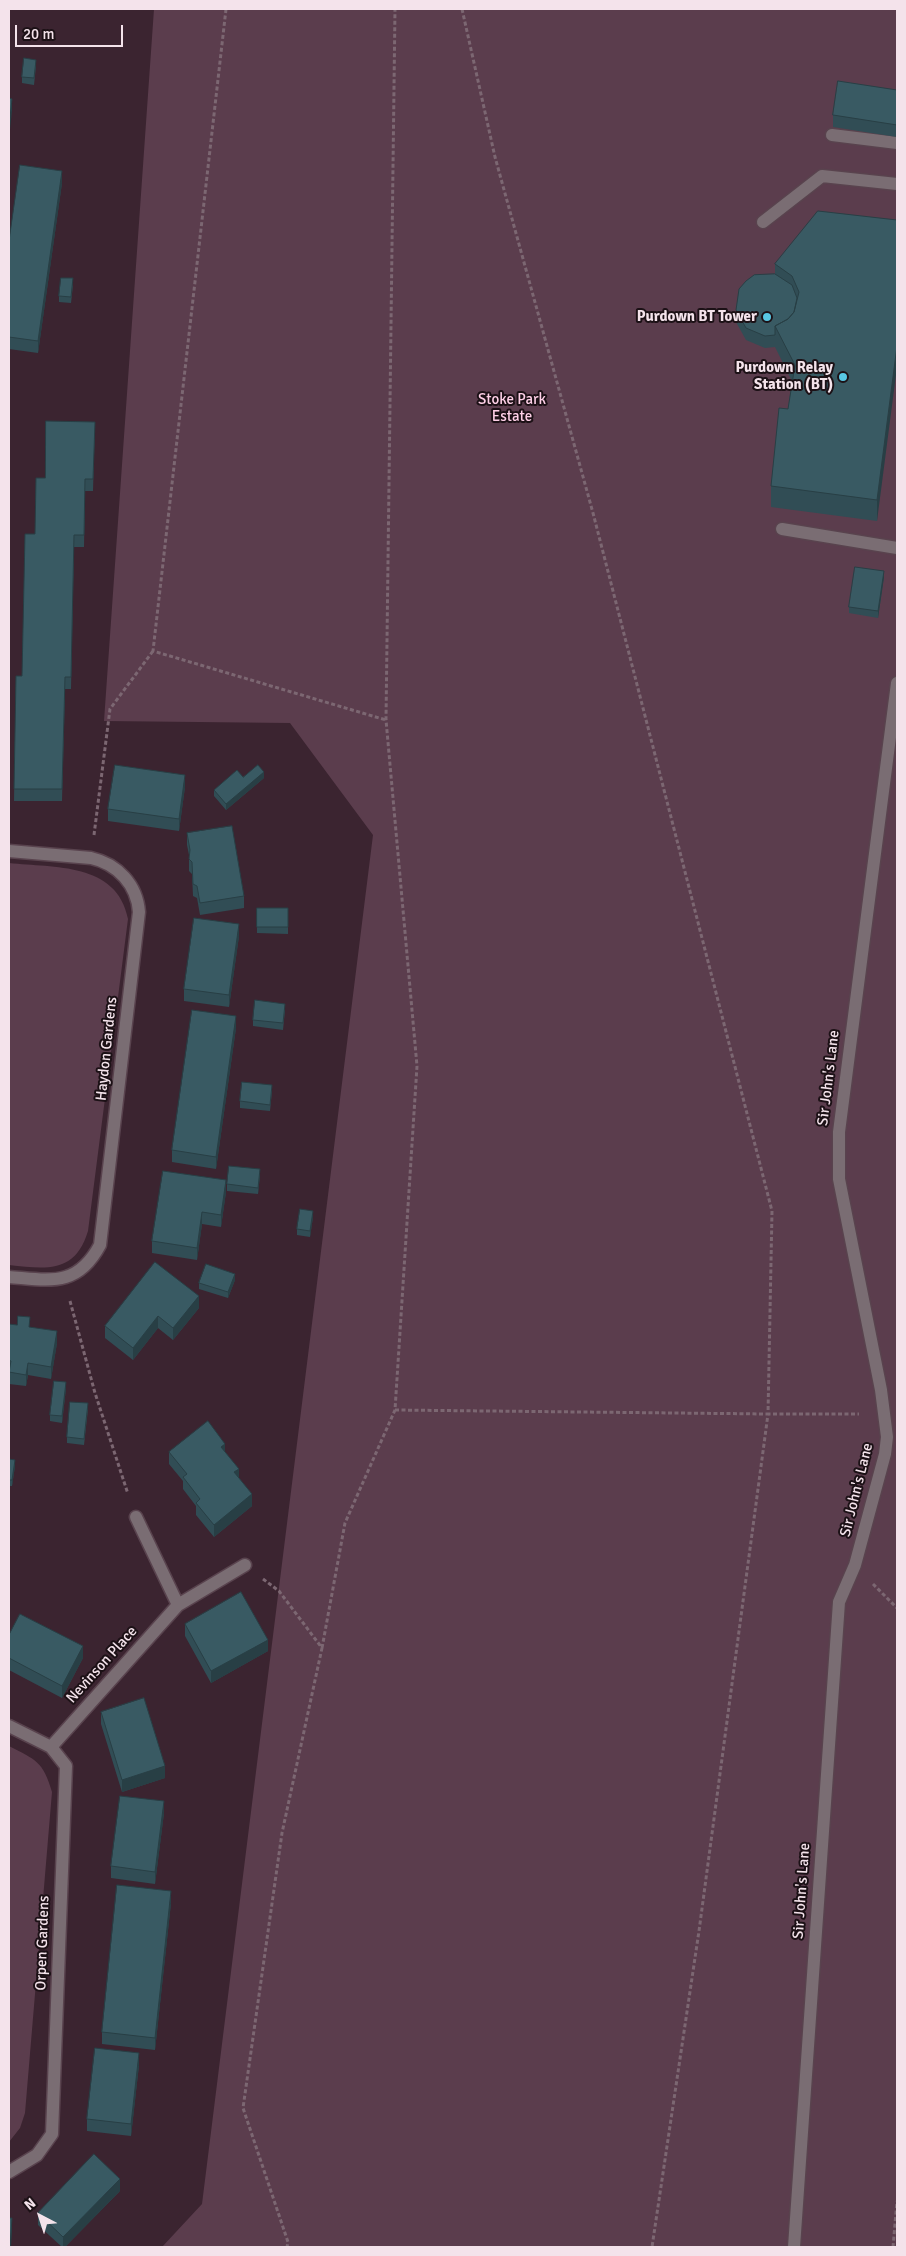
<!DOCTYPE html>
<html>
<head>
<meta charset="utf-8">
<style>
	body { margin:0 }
	#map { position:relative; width:906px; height:2256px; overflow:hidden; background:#3b2430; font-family:Signika,sans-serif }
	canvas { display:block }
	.frame { position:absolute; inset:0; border:10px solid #f4e3eb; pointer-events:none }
	.north { position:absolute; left:15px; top:2191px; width:50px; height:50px; -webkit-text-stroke:4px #1c1116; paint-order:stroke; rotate:320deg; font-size:14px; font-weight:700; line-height:20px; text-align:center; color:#f4e3eb }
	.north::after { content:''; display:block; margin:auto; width:18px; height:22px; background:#f4e3eb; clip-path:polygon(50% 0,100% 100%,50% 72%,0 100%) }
	.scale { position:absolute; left:15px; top:25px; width:108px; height:22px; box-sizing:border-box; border:2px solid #f4e3eb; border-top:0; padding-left:6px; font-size:15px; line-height:18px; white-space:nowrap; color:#f4e3eb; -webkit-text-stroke:4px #1c1116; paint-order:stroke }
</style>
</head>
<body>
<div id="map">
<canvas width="906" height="2256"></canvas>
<div class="frame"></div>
<div class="north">N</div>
<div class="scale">20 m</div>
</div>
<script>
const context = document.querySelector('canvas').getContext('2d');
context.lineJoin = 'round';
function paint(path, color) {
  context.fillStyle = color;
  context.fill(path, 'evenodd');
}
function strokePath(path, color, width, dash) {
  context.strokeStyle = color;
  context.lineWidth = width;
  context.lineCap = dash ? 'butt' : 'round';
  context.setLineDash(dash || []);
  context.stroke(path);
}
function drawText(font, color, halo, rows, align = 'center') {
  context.font = font + ' Signika,sans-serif';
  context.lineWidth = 4;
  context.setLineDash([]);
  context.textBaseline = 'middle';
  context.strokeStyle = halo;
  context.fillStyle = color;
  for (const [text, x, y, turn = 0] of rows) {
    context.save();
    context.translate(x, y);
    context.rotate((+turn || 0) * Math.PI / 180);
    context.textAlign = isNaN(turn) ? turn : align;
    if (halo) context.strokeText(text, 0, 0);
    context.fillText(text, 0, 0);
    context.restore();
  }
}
const green = new Path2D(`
	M154,9H897V2247H162L202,2204L373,835L290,723L104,721Z
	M9,863C54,868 117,862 128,919L88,1231C75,1274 46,1269 9,1265Z
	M9,1746C36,1760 43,1761 52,1792L25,2113L20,2128L9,2142Z`);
const path = new Path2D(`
	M226,9L153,651L386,720
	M462,9L495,157L593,513L772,1211L768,1414H859
	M94,835L110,709L153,651
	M70,1301L95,1393L128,1494
	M395,1410L768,1414L699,1931L652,2247
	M263,1579L279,1591L322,1648L282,1833L243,2108L288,2242L287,2247
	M873,1584L897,1608
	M322,1648L345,1523L395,1410L417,1066L386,720L395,9
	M893,2247L897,2201`);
const minor = new Path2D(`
	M832,135L897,143
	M763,222L822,176L897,184
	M782,529L897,548
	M9,851L91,858C118,864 137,885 139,912L100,1245C77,1288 49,1280 9,1277
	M136,1517L178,1605
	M9,1726L51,1747L66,1766L52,2134L37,2155L9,2172
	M51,1747L178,1605L245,1565
	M794,2247L839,1602L855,1565L885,1454L887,1437L881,1390L839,1179V1132L897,683`);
const wall = new Path2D(`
	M36,66L34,85L22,83V77Z
	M897,90V137L833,127V115Z
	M62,183L38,353L9,349V241Z
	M897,220L877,521L771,507V486L788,409L792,381L775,347L765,348L746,340L736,322V310L775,274V264Z
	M73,285L71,303L59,302V296Z
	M95,422L93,491H85L84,547H74L71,689H65L62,801H14L16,676H22L35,534L45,478Z
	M884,577L878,618L849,613V607Z
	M264,778L226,810L214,796V790Z
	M185,787L179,831L108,821V809Z
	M187,833L244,896V908L200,915L197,898L193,896L192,874L189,871V855L187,845Z
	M257,908H288V934L257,933Z
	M239,936L229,1007L184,1001V989Z
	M285,1010L283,1030L253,1026V1020Z
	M236,1028L216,1169L172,1162V1150Z
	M272,1091L270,1111L240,1108V1101Z
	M260,1175L258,1194L227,1191V1184Z
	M226,1192L221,1227L202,1224L197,1260L152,1253V1241Z
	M313,1217L310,1237L297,1235V1229Z
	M235,1280L228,1298L199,1289V1283Z
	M199,1308L173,1340L158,1328L133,1360L105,1338V1326Z
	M9,1324L30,1327L57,1343L51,1379L28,1375L26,1386L9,1384Z
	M66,1388L62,1423L50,1421V1415Z
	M88,1409L84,1445L67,1443V1437Z
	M169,1452H225L239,1478L252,1506L214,1537L196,1515V1506L183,1489V1481L169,1464Z
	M9,1459L15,1466L12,1486H9Z
	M185,1624L268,1651L211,1683L185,1636Z
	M9,1635L83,1658L62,1698L9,1670Z
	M101,1712L165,1778L122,1792L101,1724Z
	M164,1813L155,1884L111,1878V1866Z
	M171,1903L155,2050L102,2044V2032Z
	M139,2065L131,2136L87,2131V2119Z
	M120,2191L65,2247H62L38,2225V2213Z`);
const shadedWall = new Path2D(`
	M12,99V111L9,139V127Z
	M62,171V183L38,353V341Z
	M897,346V367L877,521V500Z
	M884,571V577L878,618V611Z
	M264,772V778L226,810V804Z
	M185,775V787L179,831V819Z
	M239,924V936L229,1007V995Z
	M236,1016V1028L216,1169V1157Z
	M260,1169V1175L258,1194V1188Z
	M226,1180V1192L221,1227V1215Z
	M313,1211V1217L310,1237V1231Z
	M202,1212V1224L197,1260V1248Z
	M235,1274V1280L228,1298V1292Z
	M199,1296V1308L173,1340V1328Z
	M158,1316V1328L133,1360V1348Z
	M57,1331V1343L51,1379V1367Z
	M28,1363V1375L26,1386V1375Z
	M66,1382V1388L62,1423V1416Z
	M225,1444V1456L221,1447Z
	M15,1460V1466L12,1486V1480Z
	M239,1469V1481L234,1472Z
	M252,1494V1506L214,1537V1525Z
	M268,1640V1651L211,1683V1671Z
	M83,1646V1658L62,1698V1686Z
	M165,1766V1778L122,1792V1780Z
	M164,1801V1813L155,1884V1872Z
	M171,1891V1903L155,2050V2038Z
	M139,2053V2065L131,2136V2124Z
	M120,2179V2191L65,2247H63V2237Z
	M12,2218V2230L11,2247H10Z`);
const building = new Path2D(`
	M24,58L36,60L34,78L22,77Z
	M838,81L897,90V125L833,115Z
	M9,98L12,99L9,127Z
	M20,165L62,171L38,341L9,337V241Z
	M818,211L897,220V346L877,500L771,486L779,408L788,409L795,365L775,326L788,319L794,312L799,292L792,276L775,264Z
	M775,274L792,285L797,298L794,312L788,319L775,326V335L765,336L746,328L736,310L739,289L746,281L754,275Z
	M61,278H73L71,297L59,296Z
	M46,421L95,422L93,479H85L84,535H74L71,677H65L62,789H14L16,676H22L25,534H35L36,478H45Z
	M855,567L884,571L878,611L849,607Z
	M115,765L185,775L179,819L108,809Z
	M258,765L264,772L226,804L214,790L237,770L243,777Z
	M232,826L244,896L200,903L197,886L193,884L192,862L189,859L190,850L187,833Z
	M257,908H288V927H257Z
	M194,918L239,924L229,995L184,989Z
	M255,1000L285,1004L283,1023L253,1020Z
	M192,1010L236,1016L216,1157L172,1150Z
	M242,1082L272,1085L270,1105L240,1101Z
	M229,1166L260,1169L258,1188L227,1184Z
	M163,1171L226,1180L221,1215L202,1212L197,1248L152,1241Z
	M300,1209L313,1211L310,1231L297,1229Z
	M155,1262L199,1296L173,1328L158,1316L133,1348L105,1326Z
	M206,1264L235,1274L228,1292L199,1283Z
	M18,1316L30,1317L29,1327L57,1331L51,1367L28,1363L26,1375L9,1372L11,1361L9,1360V1324L17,1325Z
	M54,1381L66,1382L62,1416L50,1415Z
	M70,1402L88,1403L84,1439L67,1437Z
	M208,1421L225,1444L221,1447L239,1469L234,1472L252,1494L214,1525L196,1503L200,1499L183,1477L187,1474L169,1452Z
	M9,1459L15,1460L12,1480H9Z
	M241,1592L268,1640L211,1671L185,1624Z
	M20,1614L83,1646L62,1686L9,1658V1635Z
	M144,1698L165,1766L122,1780L101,1712Z
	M120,1796L164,1801L155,1872L111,1866Z
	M117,1885L171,1891L155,2038L102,2032Z
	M95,2048L139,2053L131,2124L87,2119Z
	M94,2154L120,2179L63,2237L38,2213Z
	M9,2218H12L10,2247H9Z`);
const markers = [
	[767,317,5,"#58c8e4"],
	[843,377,5,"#58c8e4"]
];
const poiNames = [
	["Purdown BT Tower",757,317],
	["Purdown Relay",833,368],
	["Station (BT)",833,385]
];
const parkNames = [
	["Stoke Park",512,400],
	["Estate",512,417]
];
const streetNames = [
	["Haydon Gardens",107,1049,-84],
	["Sir John's Lane",829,1078,-83],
	["Sir John's Lane",857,1490,-76],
	["Nevinson Place",102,1665,-48],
	["Sir John's Lane",802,1891,-86],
	["Orpen Gardens",43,1943,-88]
];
paint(green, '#5b3d4d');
strokePath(minor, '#59434e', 15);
strokePath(path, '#7c6772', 3, [4, 2.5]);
strokePath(minor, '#7a6d73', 12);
paint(wall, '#314d55');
paint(shadedWall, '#283f45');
paint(building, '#395a63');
strokePath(building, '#283f45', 1);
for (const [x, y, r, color] of markers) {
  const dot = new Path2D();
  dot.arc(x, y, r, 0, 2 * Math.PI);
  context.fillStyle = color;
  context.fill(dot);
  strokePath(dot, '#1c1116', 2);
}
drawText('bold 15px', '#f4e3eb', '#1c1116', poiNames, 'right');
drawText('15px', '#fed0e7', '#1c1116', parkNames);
drawText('15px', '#f4e3eb', '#1c1116', streetNames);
</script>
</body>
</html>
